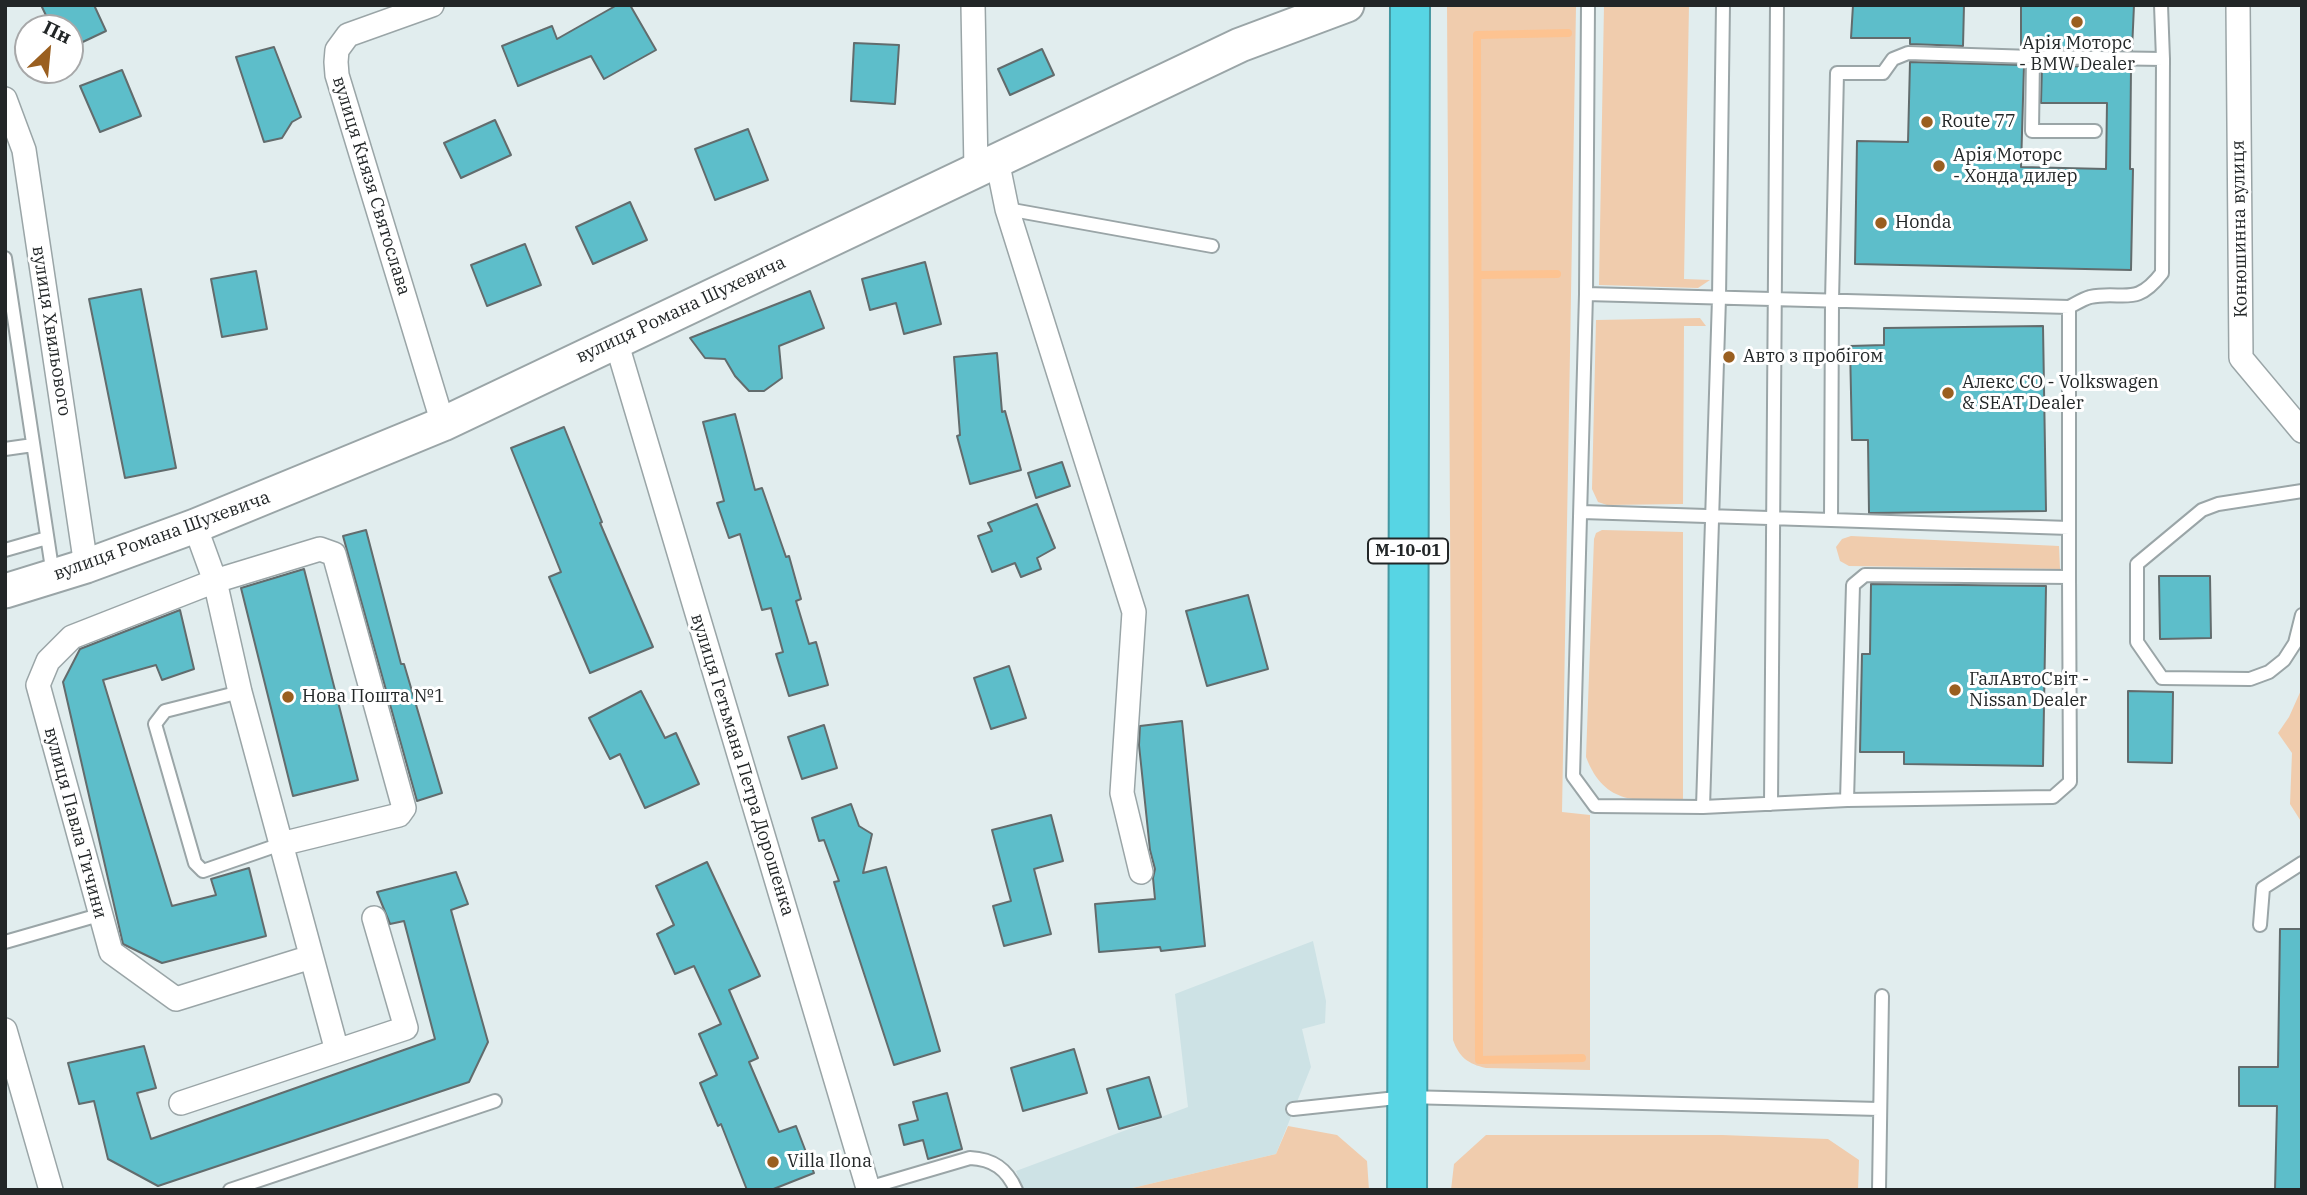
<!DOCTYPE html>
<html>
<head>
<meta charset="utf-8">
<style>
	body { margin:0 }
	#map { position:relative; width:2307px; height:1195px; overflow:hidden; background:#e1edee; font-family:"IBM Plex Serif",serif }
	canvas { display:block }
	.frame { position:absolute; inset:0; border:7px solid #222627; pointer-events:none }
	.north { position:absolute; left:14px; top:14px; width:70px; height:70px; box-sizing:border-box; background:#fff; border:2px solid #a7a8a9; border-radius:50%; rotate:26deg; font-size:19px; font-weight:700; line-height:28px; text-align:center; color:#222627 }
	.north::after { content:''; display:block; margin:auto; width:24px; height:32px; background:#9a5f20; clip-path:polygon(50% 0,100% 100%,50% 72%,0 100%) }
</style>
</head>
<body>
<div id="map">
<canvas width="2307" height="1195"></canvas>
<div class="frame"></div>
<div class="north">Пн</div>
</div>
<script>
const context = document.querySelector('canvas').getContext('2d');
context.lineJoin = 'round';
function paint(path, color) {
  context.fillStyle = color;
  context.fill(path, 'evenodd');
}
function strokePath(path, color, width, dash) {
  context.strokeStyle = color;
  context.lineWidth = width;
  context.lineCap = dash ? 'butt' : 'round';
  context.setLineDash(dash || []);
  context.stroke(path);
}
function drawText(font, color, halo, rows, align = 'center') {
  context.font = font + ' "IBM Plex Serif",serif';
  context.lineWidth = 6;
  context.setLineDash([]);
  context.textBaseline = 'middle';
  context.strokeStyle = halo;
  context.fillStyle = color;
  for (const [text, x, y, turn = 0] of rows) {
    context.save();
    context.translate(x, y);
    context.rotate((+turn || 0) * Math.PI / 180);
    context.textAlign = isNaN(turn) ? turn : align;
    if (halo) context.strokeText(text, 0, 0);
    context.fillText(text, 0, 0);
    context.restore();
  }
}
const built = new Path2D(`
	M1313,941L1326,1001L1325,1023L1302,1029L1311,1067L1276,1154L1124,1190H1023L1016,1171L1188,1107L1175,994Z`);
const green = new Path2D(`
	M1604,5H1689L1684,279L1710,280L1698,288L1599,285Z
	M1447,6L1576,7L1562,812L1590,815V1070L1486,1068C1468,1064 1459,1057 1453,1040Z
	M1700,318L1706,326H1684L1683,504L1607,505L1598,502L1592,489L1596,320Z
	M1602,530L1683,532V801C1639,800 1605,807 1586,757L1594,539L1596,533Z
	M1851,536L2059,546L2060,569L1849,566L1840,561L1836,547L1842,539Z
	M2302,688V823L2290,804L2292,753L2278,733L2289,717Z
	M1288,1126L1337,1135L1367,1161L1369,1190H1124L1276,1154Z
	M1486,1135H1722L1828,1139L1859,1160L1858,1190H1451L1454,1164Z`);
const stream = new Path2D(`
	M1568,33L1477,35L1479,1060L1582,1058
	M1478,275L1557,274`);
const building = new Path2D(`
	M41,5H94L106,31L70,48V28H52Z
	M617,5H630L656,50L604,79L591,56L518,86L502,46L552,26L557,39Z
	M1853,5H1964L1963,46L1910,44V38H1851Z
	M2021,5H2134L2132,50L2021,48Z
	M854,43L899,45L895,104L851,101Z
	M274,47L301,117L292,122L282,138L264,142L236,57Z
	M1042,49L1054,75L1010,95L998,69Z
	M1910,62L2024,65L2021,167L2106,169L2107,103H2041L2042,66L2131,67L2130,169H2133L2131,270L1855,264L1857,141L1908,142Z
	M122,70L141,116L100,132L80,86Z
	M495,120L511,155L461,178L444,143Z
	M748,129L768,180L715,200L695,149Z
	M630,202L647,240L593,264L576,227Z
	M525,244L541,285L487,306L471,265Z
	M925,262L941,324L904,334L896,303L870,310L862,279Z
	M256,271L267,329L222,337L211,279Z
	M141,289L176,468L125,478L89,299Z
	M810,291L824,328L779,346L782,378L764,391H749L735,376L725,359L705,358L690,338Z
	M2043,326L2046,511L1869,513L1868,440H1852L1850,346L1884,345V328Z
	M997,353L1002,412L1005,411L1021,470L970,484L957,436L960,435L954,357Z
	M735,414L755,490L762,488L786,557L789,556L801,599L796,601L809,644L816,642L828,685L789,696L776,654L783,652L771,608L762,610L740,534L729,538L717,503L724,501L703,422Z
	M564,427L602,522L600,523L653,647L590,673L549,577L561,572L511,448Z
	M1062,462L1070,486L1036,498L1028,473Z
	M1037,504L1055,548L1037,558L1041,569L1021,577L1015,563L992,572L978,536L992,531L988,523Z
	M366,530L401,664H404L442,793L417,801L343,536Z
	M304,569L358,780L293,796L241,588Z
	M2159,576H2210L2211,638L2160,639Z
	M1871,584L2046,586L2043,766L1904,764V752H1860L1862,654H1870Z
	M1248,595L1268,669L1207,686L1186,611Z
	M180,610L194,669L162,680L156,665L103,680L172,906L216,895L211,879L249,868L266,936L162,963L123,944L63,682L80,649Z
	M1009,666L1026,718L991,729L974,678Z
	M641,691L665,738L676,733L699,784L645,808L620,754L610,759L589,718Z
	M2128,691L2173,692L2172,763L2128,762Z
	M1182,721L1205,946L1161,951L1160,947L1099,952L1095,904L1155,899L1153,878L1155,869L1150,850L1139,745L1140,726Z
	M824,725L837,768L802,779L788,737Z
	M851,804L859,826L872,834L863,873L886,867L940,1051L894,1065L834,882L839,881L824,840L819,841L812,818Z
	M1051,815L1063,861L1034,869L1051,934L1004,946L993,906L1011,901L992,830Z
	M707,862L760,976L729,990L758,1058L749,1062L779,1132L796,1126L814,1173L771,1190H747L721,1124L718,1126L700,1083L717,1075L699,1034L721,1024L694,966L675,974L657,934L674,925L656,886Z
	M456,872L468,904L451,910L488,1042L469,1082L158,1186L108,1159L94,1101L79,1104L68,1063L144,1046L156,1088L137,1093L151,1139L435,1039L404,921L390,924L377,892Z
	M2280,929H2302V1190H2275L2277,1106H2239V1067H2278Z
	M1074,1049L1087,1093L1023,1111L1011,1068Z
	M1149,1077L1161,1117L1119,1129L1107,1089Z
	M947,1093L962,1149L928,1159L923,1140L904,1145L899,1125L918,1120L913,1102Z`);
const lane = new Path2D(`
	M1588,5L1586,294L1573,776L1595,806L1703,807L1847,800L2053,797L2070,782L2069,577L1865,575L1853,585L1847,800
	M2033,57L2163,59
	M1007,209L1212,246
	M5,258L53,575
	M1586,294L2069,307V528L1831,520
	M2069,307C2075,304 2083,299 2090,297C2124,290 2135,308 2162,273L2163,59L2161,5
	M5,449L33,445
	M2302,491L2218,504L2202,510L2137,564V642L2162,678L2250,679L2269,672L2284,660L2295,643L2302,615
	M1582,512L1831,520L1832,301L1837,73H1883L1893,59L1908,53L2033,57L2032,131H2095
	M2069,528V577
	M5,550L47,538
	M240,692L165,711L155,724L195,863L203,871L281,844
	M1771,804L1777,5
	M1703,807L1719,298L1723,5
	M2260,925L2263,888L2302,863
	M5,942L99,915
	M1293,1109L1406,1097L1879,1109
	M868,1188L970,1158C993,1159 1007,1169 1016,1190
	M230,1190L495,1101
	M1879,1190L1882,996`);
const street = new Path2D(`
	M432,5L348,35L337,50L336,62L337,75L443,424
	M973,5L976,170
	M2238,5L2241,358L2302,431
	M5,99L24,150L86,566
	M997,160L1007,209L1134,612L1122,793L1141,872
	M616,341L868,1188
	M195,526L215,581L240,692L337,1051
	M281,844L399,815L404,808L334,554L320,549L215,581L72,637L48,661L38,685L111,952L176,999L311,957
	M5,1030L51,1190
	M181,1103L406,1028L374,918`);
const secondary = new Path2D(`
	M5,591L86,566L195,526L443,424L1240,45L1347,5`);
const highway = new Path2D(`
	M1407,1190L1410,5`);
const markers = [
	[2077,22,7,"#9a5f20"],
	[1927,122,7,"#9a5f20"],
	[1939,166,7,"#9a5f20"],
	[1881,223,7,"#9a5f20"],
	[1729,357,7,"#9a5f20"],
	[1948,393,7,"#9a5f20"],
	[1955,690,7,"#9a5f20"],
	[288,697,7,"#9a5f20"],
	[773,1162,7,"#9a5f20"]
];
const shields = [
	[1408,551,80]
];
const shieldNames = [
	["М-10-01",1408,551]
];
const poiNames = [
	["Арія Моторс",2077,44,"center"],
	["- BMW Dealer",2077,65,"center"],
	["Route 77",1941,122],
	["Арія Моторс",1953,156],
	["- Хонда дилер",1953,177],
	["Honda",1895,223],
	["Авто з пробігом",1743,357],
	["Алекс CO - Volkswagen",1962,383],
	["& SEAT Dealer",1962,404],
	["ГалАвтоСвіт -",1969,680],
	["Nissan Dealer",1969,701],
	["Нова Пошта №1",302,697],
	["Villa Ilona",787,1162]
];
const streetNames = [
	["вулиця Князя Святослава",371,186,73],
	["Конюшинна вулиця",2240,229,-91],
	["вулиця Романа Шухевича",681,310,-25],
	["вулиця Хвильового",51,331,81],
	["вулиця Романа Шухевича",162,536,-20],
	["вулиця Гетьмана Петра Дорошенка",742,765,73],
	["вулиця Павла Тичини",75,823,75]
];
paint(built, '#cde2e5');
paint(green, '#f0ccad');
strokePath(stream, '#fdc391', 8);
paint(building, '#5dbeca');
strokePath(building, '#626c6d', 2);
strokePath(lane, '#9aa5a7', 16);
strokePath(street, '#9aa5a7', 26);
strokePath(secondary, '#9aa5a7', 37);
strokePath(highway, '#4498a2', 42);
strokePath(lane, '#fff', 12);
strokePath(street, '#fff', 23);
strokePath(secondary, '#fff', 33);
strokePath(highway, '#57d5e4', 38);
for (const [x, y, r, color] of markers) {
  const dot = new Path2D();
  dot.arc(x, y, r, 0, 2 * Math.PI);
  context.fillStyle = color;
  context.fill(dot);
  strokePath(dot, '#fff', 2.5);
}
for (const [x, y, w] of shields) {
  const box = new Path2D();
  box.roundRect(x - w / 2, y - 12.5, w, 25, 5);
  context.fillStyle = '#fff';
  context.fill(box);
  strokePath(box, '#222627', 2);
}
drawText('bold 16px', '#222627', null, shieldNames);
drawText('18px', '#222627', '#fff', poiNames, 'left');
drawText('18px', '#222627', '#fff', streetNames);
</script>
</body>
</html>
